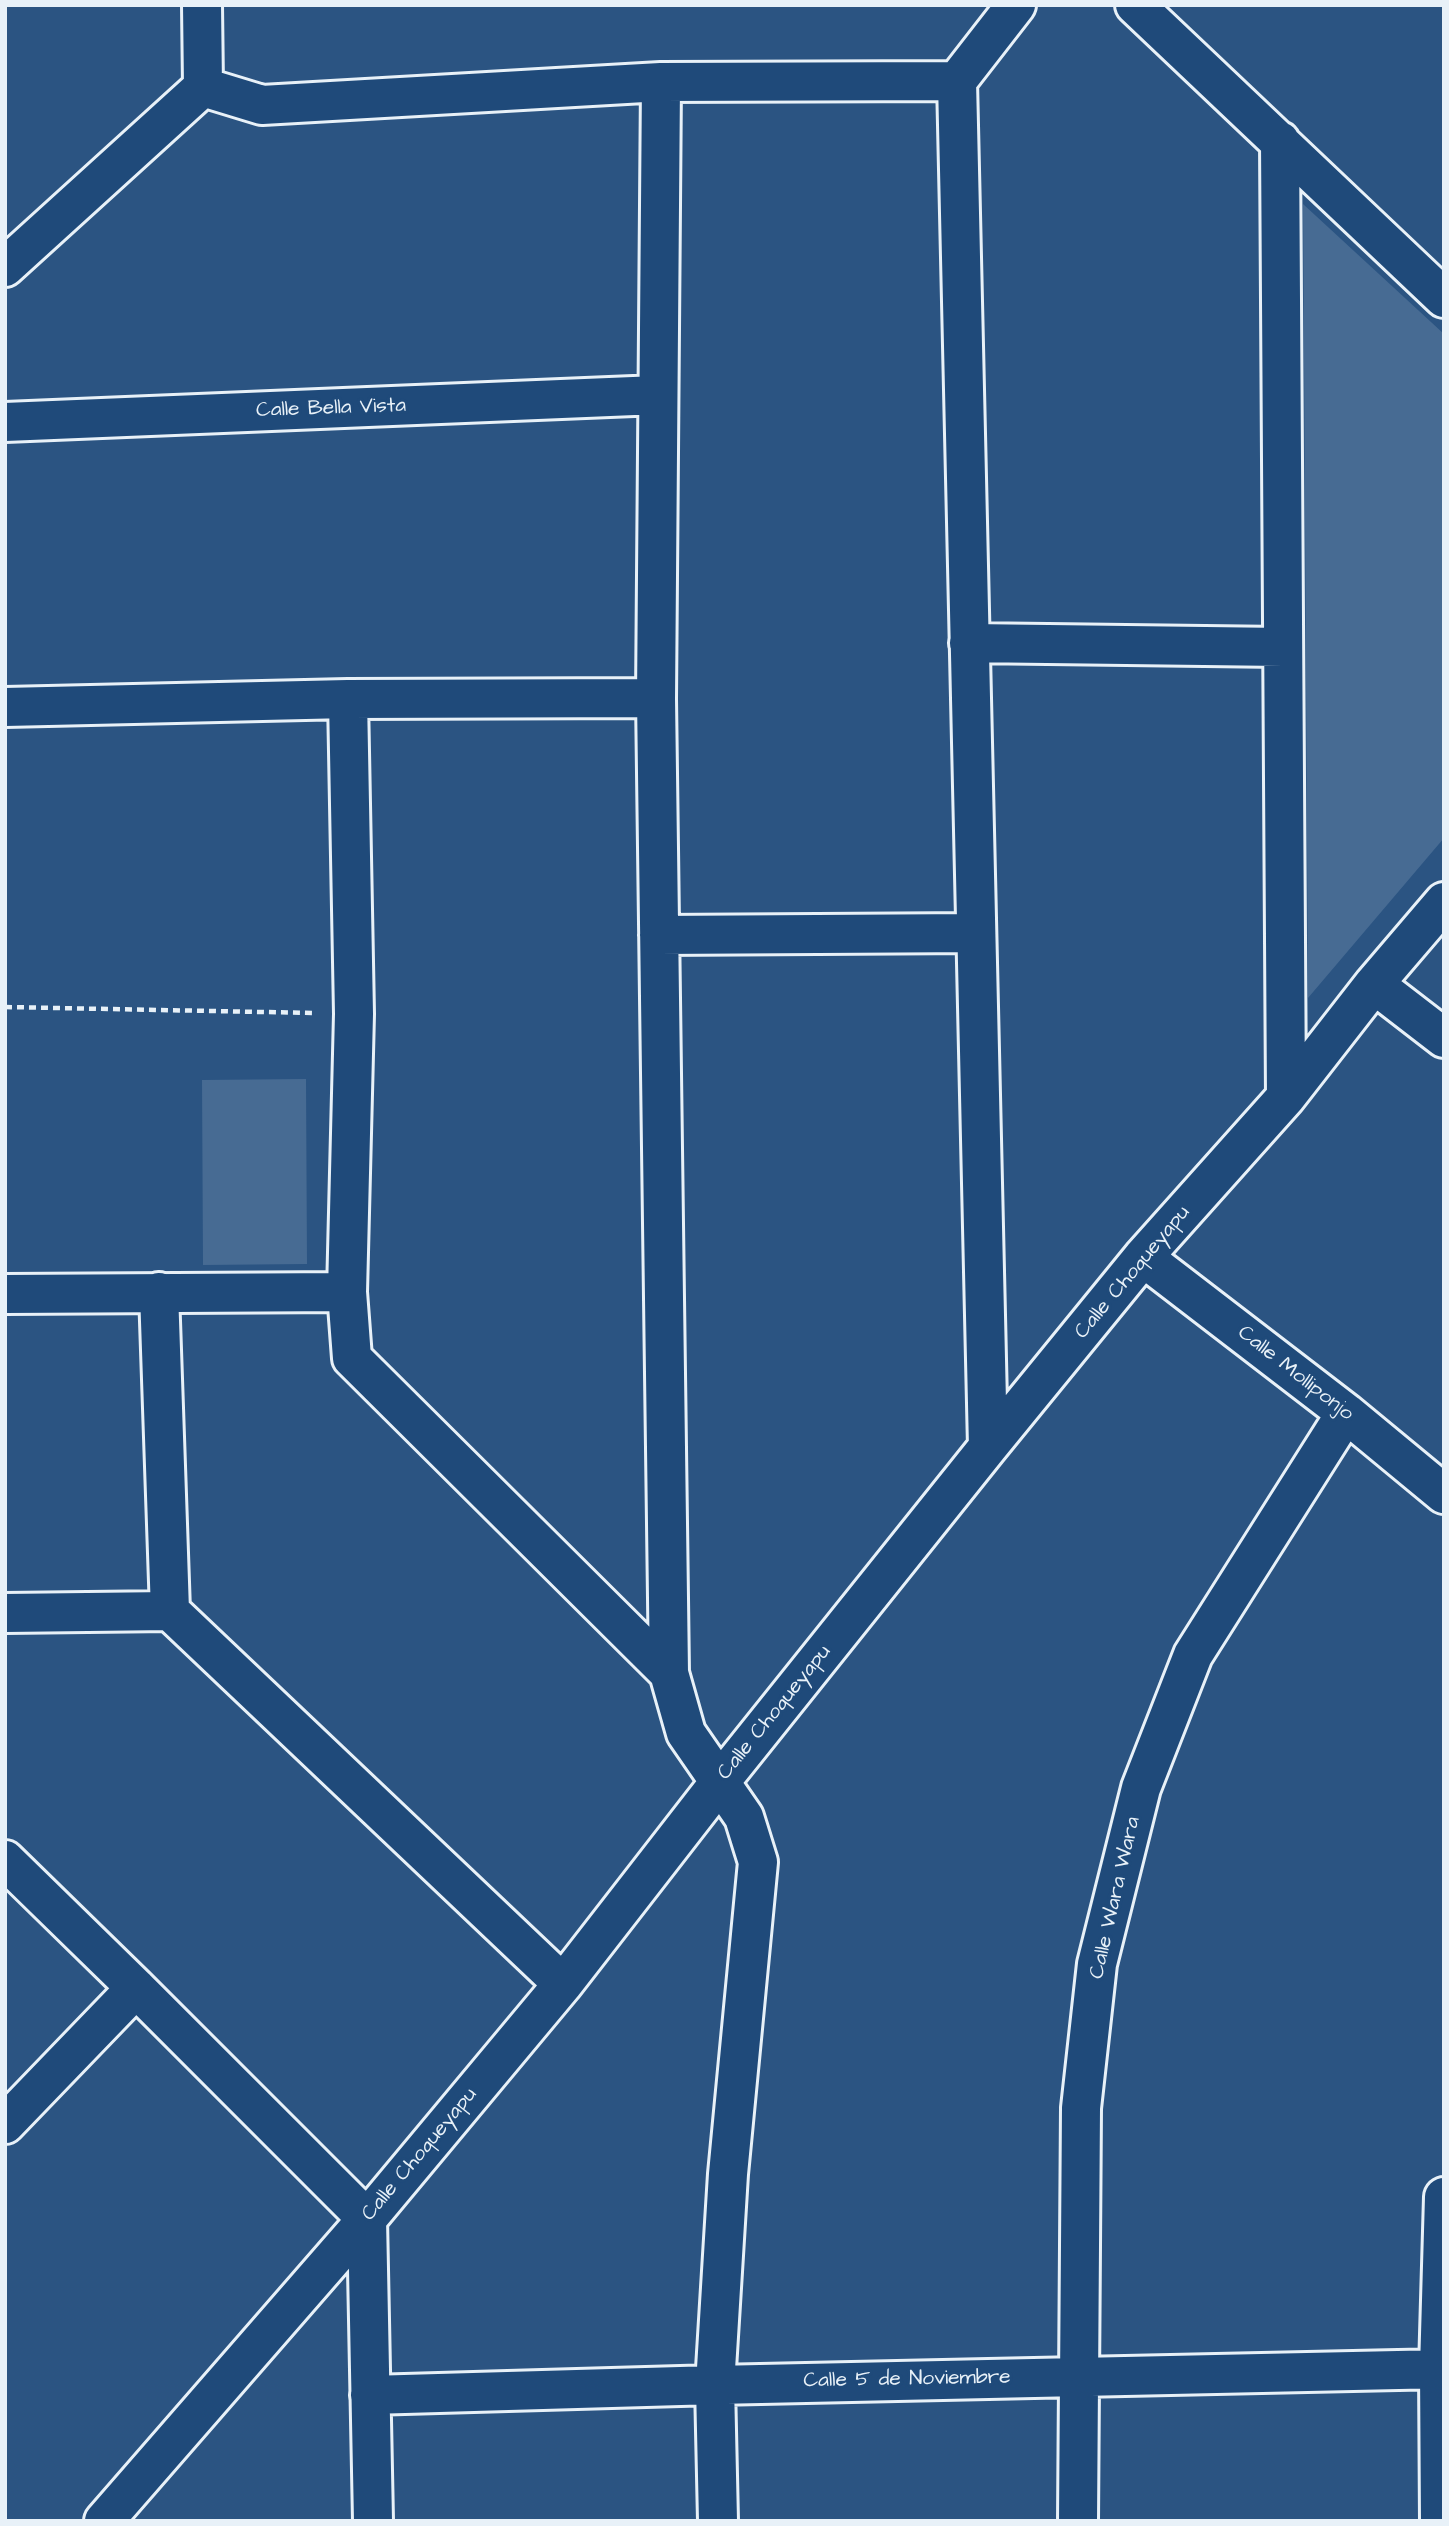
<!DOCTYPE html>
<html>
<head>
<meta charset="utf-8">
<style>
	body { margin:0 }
	#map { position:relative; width:1449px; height:2526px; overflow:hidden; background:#2b5482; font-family:"Architects Daughter",sans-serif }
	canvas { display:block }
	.frame { position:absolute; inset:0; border:7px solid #e8f1f8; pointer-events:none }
</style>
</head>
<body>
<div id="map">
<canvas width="1449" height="2526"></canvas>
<div class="frame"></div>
</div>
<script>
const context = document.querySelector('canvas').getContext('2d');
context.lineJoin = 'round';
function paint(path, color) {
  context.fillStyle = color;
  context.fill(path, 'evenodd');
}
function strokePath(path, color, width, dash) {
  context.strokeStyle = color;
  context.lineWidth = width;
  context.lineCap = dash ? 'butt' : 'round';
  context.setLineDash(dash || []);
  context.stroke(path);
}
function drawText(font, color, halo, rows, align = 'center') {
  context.font = font + ' "Architects Daughter",sans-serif';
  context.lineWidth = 6;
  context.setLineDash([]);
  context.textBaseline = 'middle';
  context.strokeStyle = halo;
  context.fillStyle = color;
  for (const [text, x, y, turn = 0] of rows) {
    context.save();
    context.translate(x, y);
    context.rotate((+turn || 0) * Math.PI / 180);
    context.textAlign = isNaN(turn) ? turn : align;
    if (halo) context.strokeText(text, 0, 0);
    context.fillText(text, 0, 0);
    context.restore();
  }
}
const green = new Path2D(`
	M1303,204L1444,334V838L1308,998Z
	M306,1079L307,1264L203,1265L202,1080Z`);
const path = new Path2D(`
	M5,1007L315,1013`);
const minor = new Path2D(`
	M202,5L203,87L262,105L661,82L957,81
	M1135,5L1444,298
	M661,82L656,698L669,1673L686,1733L744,1817L758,1862L728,2174L715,2385L718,2521
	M1280,141L1286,1097
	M5,267L203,87
	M5,422L658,395
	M969,643L1283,647
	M348,699L354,1014L347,1292L352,1358L669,1673
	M5,707L348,699L656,698
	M659,935L976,933
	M1374,984L1444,1038
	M1143,1257L1346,1413L1444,1494
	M159,1292L170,1611
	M5,1294L347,1292
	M988,1447L957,81L1016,5
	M5,1613L170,1611L563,1984
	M5,1860L136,1988L367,2219L373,2521
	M5,2124L136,1988
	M370,2395L715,2385L1444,2369
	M104,2521L367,2219L563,1984L719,1783L988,1447L1143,1257L1286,1097L1374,984L1444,902
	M1078,2521L1081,2108L1097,1964L1141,1788L1193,1655L1346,1413
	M1440,2521L1439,2369L1444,2197`);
const streetNames = [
	["Calle Bella Vista",331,409,-2],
	["Calle Choqueyapu",1133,1273,-50],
	["Calle Molliponjo",1295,1374,38],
	["Calle Choqueyapu",775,1713,-51],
	["Calle Wara Wara",1116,1898,-77],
	["Calle Choqueyapu",420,2155,-50],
	["Calle 5 de Noviembre",907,2380,-1]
];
paint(green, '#476b93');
strokePath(minor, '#e8f1f8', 44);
strokePath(path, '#e8f1f8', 4.5, [7, 5]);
strokePath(minor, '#1f4a7a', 38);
drawText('21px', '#e8f1f8', '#1f4a7a', streetNames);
</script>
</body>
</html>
